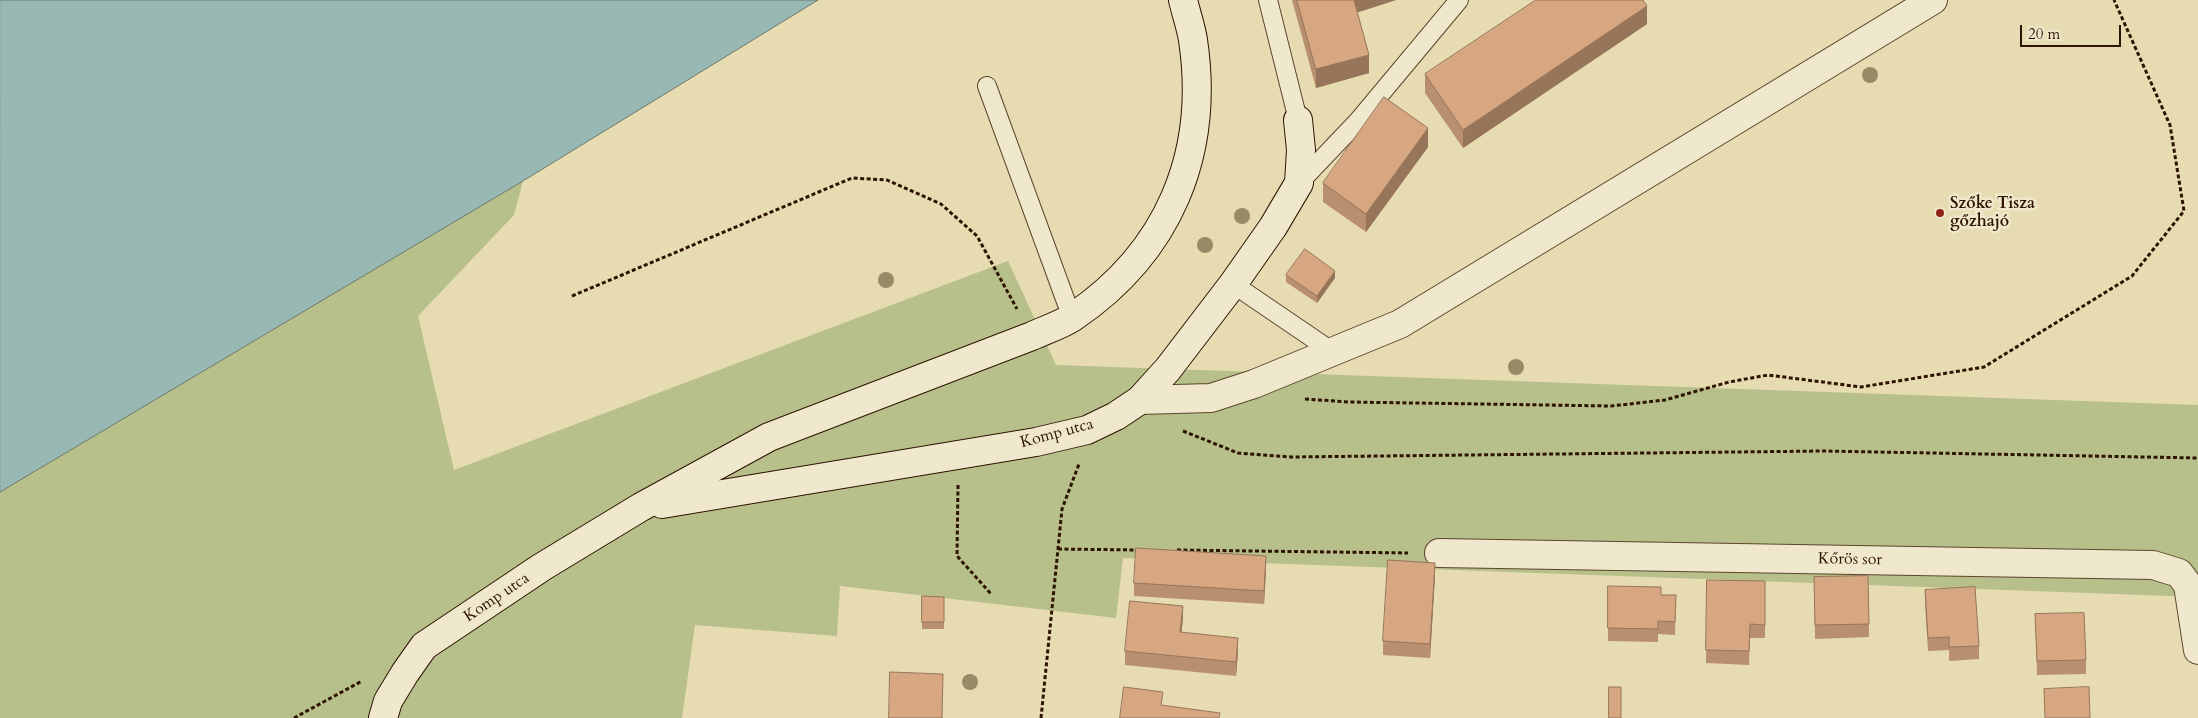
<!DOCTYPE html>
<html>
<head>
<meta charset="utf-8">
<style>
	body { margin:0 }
	#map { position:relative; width:2198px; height:718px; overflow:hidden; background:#e7dbb1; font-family:Cardo,serif }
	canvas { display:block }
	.scale { position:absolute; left:2020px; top:25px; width:101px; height:22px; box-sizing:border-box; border:2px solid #2e1300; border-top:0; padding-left:6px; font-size:15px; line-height:18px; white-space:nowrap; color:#2e1300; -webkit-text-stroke:4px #efe8cc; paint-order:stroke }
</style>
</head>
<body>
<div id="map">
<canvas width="2198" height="718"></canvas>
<div class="scale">20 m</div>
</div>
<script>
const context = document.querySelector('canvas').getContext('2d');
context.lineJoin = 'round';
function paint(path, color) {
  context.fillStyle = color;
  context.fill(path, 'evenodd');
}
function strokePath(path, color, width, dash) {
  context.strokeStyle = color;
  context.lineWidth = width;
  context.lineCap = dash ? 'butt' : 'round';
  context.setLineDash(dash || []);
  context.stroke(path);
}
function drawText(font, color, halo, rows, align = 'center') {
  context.font = font + ' Cardo,serif';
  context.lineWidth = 5;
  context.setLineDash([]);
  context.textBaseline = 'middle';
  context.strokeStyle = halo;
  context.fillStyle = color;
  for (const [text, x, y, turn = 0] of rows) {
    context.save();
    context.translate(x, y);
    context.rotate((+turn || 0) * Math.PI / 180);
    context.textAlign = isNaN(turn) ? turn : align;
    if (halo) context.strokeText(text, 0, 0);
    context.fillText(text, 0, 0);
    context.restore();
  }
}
const green = new Path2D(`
	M523,181L514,215L418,316L454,470L1008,261L1056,365L2198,405V597L1123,558L1116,618L840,586L837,636L695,625L682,718H0V492Z`);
const water = new Path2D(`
	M0,0H818L523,181L0,492Z`);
const path = new Path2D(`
	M572,296L852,178L887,180L941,204L977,236L1017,309
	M1305,399L1349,402L1611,406L1665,400L1729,382L1768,375L1861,387L1984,367L2132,276L2184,211L2170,125L2114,0
	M1183,431L1238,453L1291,457L1824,451L2198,458
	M958,485L957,556L992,595
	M1058,549L1138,550
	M1177,550L1408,553
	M294,718L362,681
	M1041,718L1062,509L1079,464`);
const lane = new Path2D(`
	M1268,0L1298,120
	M987,86L1072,318
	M1299,183L1358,121L1459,0
	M1233,284L1333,352`);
const street = new Path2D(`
	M1140,400L1211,398L1254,384L1400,324L1933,0
	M1439,553L2153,565L2179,573L2188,585L2198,650`);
const secondary = new Path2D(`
	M662,504L1036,442L1087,430L1116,416L1140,400L1168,369L1233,284L1273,227L1299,183L1301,150L1298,120
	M383,718L388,701L405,673L424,646L542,567L641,507L769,437L1032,336C1045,330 1061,325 1073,317C1169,252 1210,154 1193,40C1191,27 1186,13 1183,0`);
const trees = [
	[1870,75],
	[1242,216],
	[1205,245],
	[886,280],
	[1516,367],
	[970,682]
];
const wall = new Path2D(`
	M1292,0H1396L1357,12L1369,73L1316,88Z
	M1647,24L1463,148L1425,93V74Z
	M1428,147L1366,232L1323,202V183Z
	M1286,275L1335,278L1317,303L1286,282Z
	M1266,569L1264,604L1134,596V583Z
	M1435,576L1430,658L1383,655V641Z
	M1814,577L1869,624V637L1815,639Z
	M1707,580L1765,581V638H1750L1749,665L1706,663Z
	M1608,586L1661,595H1676L1675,635L1658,634V642L1608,641Z
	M1925,590L1979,646V659L1949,661V650L1928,651L1925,603Z
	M922,596L944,597V629H922Z
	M2035,614L2086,660V674L2037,675Z
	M1183,619L1181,632L1238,651L1236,676L1125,665V651Z`);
const shadedWall = new Path2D(`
	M1353,0H1396L1353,14Z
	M1647,6V24L1463,148V130Z
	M1369,55V73L1316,88V69Z
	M1428,128V147L1366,232V214Z
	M1335,271V278L1317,303V296Z
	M1266,556V569L1264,604V591Z
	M1435,563V576L1430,658V644Z
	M1183,606V619L1180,646V632Z
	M1238,638V651L1236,676V662Z`);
const building = new Path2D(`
	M1297,0H1354L1369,55L1316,69Z
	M1536,0H1643L1647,6L1463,130L1425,74Z
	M1384,97L1428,128L1366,214L1323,183Z
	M1305,249L1335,271L1317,296L1286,275Z
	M1136,548L1266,556L1264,591L1134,583Z
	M1388,560L1435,563L1430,644L1383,641Z
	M1868,576L1869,624L1815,625L1814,577Z
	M1707,580L1765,581V625L1750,624L1749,651L1706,650Z
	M1608,586L1661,587V595H1676L1675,622L1658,621V629L1608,628Z
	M1975,587L1979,646L1949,647V637L1928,638L1925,590Z
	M922,596L944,597V622H922Z
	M1130,601L1183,606L1180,632L1238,638L1236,662L1125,651Z
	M2084,613L2086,660L2037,661L2035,614Z
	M890,672L943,674L942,718H889Z
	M1124,687L1163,692L1161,705L1220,713L1219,718H1120Z
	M1609,687H1621V718H1609Z
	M2089,687L2090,718H2045L2044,689Z`);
const markers = [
	[1940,213,5,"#8f2418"]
];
const poiNames = [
	["Szőke Tisza",1950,204],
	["gőzhajó",1950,222]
];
const streetNames = [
	["Komp utca",1057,434,-15],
	["Kőrös sor",1850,560,1],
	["Komp utca",497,598,-34]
];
paint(green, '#b7c08a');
paint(water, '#98b9b3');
strokePath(water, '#6e776b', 1);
strokePath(lane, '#5c452c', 20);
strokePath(street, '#5c452c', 30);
strokePath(secondary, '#2e1300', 30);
strokePath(path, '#2e1300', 3, [4, 2.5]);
strokePath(lane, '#efe8cc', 18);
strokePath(street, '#efe8cc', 28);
strokePath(secondary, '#efe8cc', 28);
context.fillStyle = '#988a66';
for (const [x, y] of trees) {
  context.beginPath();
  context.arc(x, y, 8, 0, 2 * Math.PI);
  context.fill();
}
paint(wall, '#b9906f');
paint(shadedWall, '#96755a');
paint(building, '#d7a781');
strokePath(building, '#96755a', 1);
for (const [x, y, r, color] of markers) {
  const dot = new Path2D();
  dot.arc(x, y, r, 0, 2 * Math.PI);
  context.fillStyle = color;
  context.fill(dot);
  strokePath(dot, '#efe8cc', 2);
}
drawText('bold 16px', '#2e1300', '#efe8cc', poiNames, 'left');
drawText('16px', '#2e1300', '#efe8cc', streetNames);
</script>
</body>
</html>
